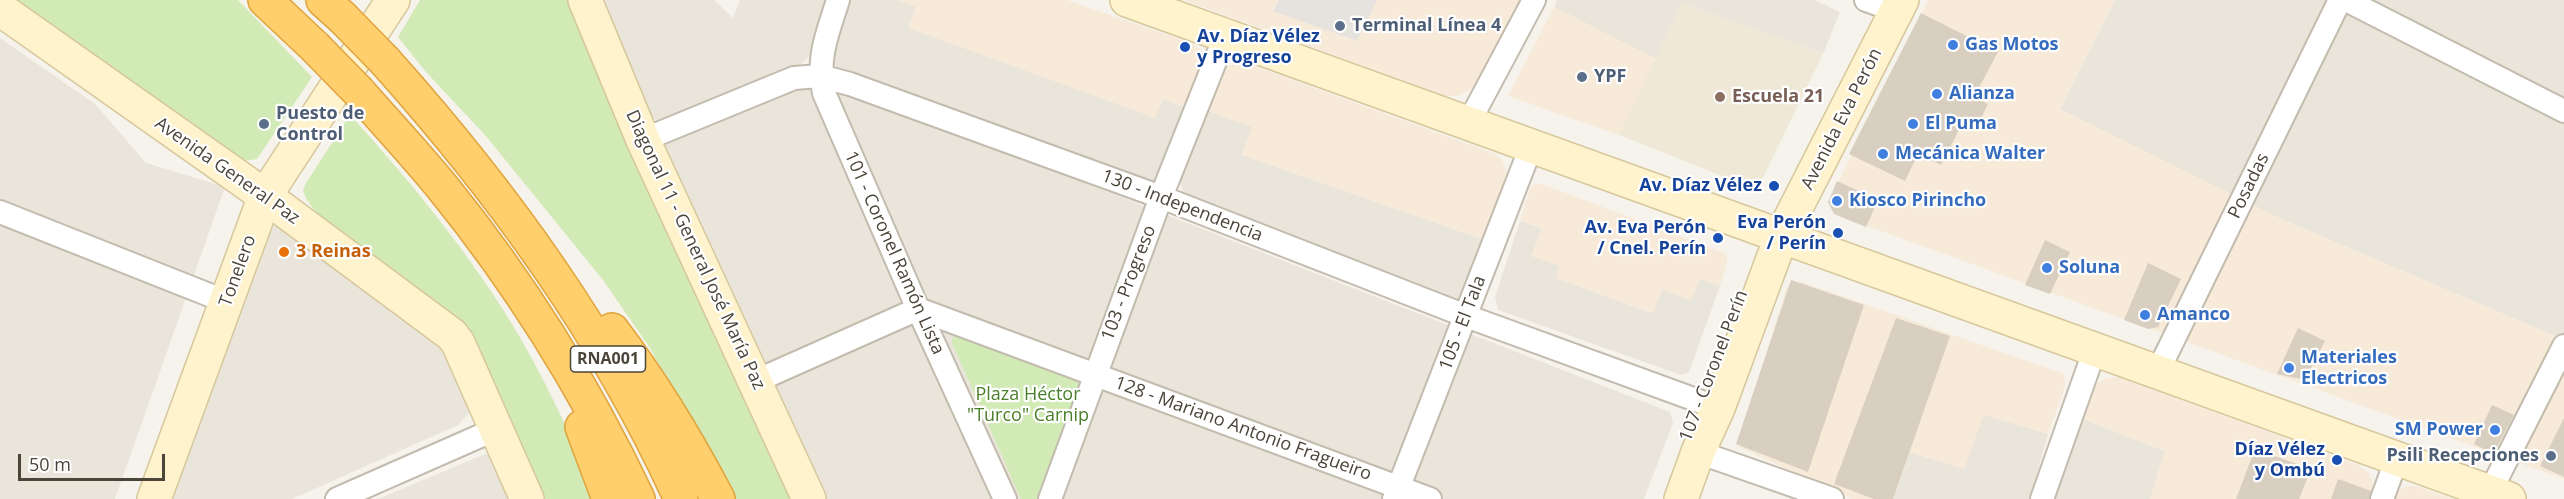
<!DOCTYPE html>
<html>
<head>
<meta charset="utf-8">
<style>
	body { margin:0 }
	#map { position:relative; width:2564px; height:499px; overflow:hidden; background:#f6f3ec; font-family:"Open Sans",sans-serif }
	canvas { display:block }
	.scale { position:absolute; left:18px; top:454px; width:147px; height:27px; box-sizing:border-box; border:3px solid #4b4439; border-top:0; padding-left:8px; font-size:18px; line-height:21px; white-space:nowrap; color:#4b4439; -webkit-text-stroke:4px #fff; paint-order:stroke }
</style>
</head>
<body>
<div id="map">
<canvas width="2564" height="499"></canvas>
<div class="scale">50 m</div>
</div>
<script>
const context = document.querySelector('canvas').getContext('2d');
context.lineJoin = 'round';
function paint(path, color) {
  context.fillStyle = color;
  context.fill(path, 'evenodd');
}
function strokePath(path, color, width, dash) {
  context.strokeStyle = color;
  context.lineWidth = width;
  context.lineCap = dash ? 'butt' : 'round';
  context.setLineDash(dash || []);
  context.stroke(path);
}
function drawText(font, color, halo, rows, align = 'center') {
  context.font = font + ' "Open Sans",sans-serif';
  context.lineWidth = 4.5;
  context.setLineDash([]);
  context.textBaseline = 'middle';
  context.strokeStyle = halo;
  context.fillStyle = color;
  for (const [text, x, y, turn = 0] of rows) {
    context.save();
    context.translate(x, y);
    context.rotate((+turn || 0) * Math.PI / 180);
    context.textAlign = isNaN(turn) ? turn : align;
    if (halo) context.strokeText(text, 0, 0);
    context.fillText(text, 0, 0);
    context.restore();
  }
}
const residential = new Path2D(`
	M594,0H714L733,18L740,0H829L813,53L801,64L658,121L651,117Z
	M848,0H898L916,6L909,28L1155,117L1163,99L1185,107L1159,176L1153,182L1145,183L839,71L835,65L831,50Z
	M1557,0H1815L1840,12L1823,54L1682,3L1656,59L1554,7Z
	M2115,0H2564V340L2281,219L2060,109Z
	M0,38L95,104L146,163L225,187L115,499H0Z
	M808,85L855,93L1670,412L1673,423L1644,499H819L663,157L665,144L678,136Z
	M1206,110L1253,127L1242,155L1482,239L1461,297L1455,300L1184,194L1179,180Z
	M1520,221L1542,228L1560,266L1556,278L1652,313L1662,289L1691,300L1700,278L1720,286L1689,372L1681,375L1498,310L1495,297Z
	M279,224L442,345L471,404L470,412L458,425L292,499H166L269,227Z
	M1983,414L2048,434L2030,499H1893L1910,452L1964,469Z
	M2080,418L2165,451L2150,499H2047Z
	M485,454L490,455L515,499H378Z`);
const commercial = new Path2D(`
	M898,0H1067L1196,45L1202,52L1205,61L1185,107L1163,99L1155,118L909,28L916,7Z
	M1184,0H1279L1273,10L1356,41L1377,0H1520L1477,86L1458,96H1445Z
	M1928,0H2115L2060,109L2281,219L2564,340V479L1837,215L1831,197Z
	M1554,7L1656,59L1619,135L1508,96Z
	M1241,61L1495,154L1502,160L1507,173L1482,239L1242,155L1252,127L1206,110L1224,68Z
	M1539,183L1727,254V263L1720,286L1700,279L1691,300L1662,289L1653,313L1556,278L1560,266L1531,256L1542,228L1520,221L1531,186Z
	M1799,281L2064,374L2065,386L2048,434L1984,415L1964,469L1910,452L1893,499H1852L1737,446L1787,287Z
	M2118,377L2358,465L2368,472L2373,483L2374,499H2150L2165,451L2080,418L2093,385L2107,378Z
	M2408,486L2419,487L2452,499H2393L2396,491Z`);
const industrial = new Path2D(`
	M1279,0H1377L1357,41L1273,11Z`);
const education = new Path2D(`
	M1682,3L1823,54L1757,190L1619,135Z`);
const green = new Path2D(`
	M0,0H238L312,77L257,159L244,161Z
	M420,0H573L796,499H728L650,348L603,280L485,135L426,72L398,37Z
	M350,115C407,177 464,247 509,319C544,376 572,437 598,499H540L503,415L346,239L315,211L307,200L303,191L306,183Z
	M960,334L1082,378L1046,499H1021L952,343L953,336Z`);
const building = new Path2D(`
	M1921,13L1998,52L1974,97L1988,104L1976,129L1963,122L1941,165L1918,154L1905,181L1849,154Z
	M1837,181L1878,200L1866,227L1834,214L1828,202Z
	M2045,240L2070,252L2050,294L2025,285Z
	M2148,263L2181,279L2158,327L2148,329L2124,320Z
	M1791,280L1864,305L1808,472L1736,444Z
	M1896,318L1950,336L1893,499H1874L1834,484Z
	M2298,328L2325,341L2305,380L2277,374Z
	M2492,405L2514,415L2496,449L2490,452L2474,444Z
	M2564,418V477L2540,466Z
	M2255,449L2311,469L2299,499H2236Z
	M2338,479L2371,491L2369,499H2331Z`);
const street = new Path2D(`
	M838,0C828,32 816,59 824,93L918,309L1005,499
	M1866,0L1897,11
	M2346,0L2564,111
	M1468,124L1534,0
	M643,140L794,78L820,76L850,84L1161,197L1466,316L1718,408
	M0,212L227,302
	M2158,371L2340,0
	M756,381L918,309L1430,499
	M1698,452L1832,499
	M2490,492L2564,346
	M337,499L496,429
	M1050,499L1161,197L1226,34
	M1394,499L1531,147
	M2042,499L2095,349
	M2382,499L2397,458`);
const secondary = new Path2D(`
	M585,0L643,140L809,499
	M1127,0L2509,499
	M0,9L265,196L452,335L458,343L527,499
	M154,499L265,196L393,0
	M1681,499L1698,452L1718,408L1781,237L1902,0`);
const highway = new Path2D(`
	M265,0L315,47
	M323,0L343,18
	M385,61C504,194 606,335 681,499
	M359,92C387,124 416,155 443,188C520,283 586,389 638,499
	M612,330C653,384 687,440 718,499
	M582,427L609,499`);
const highwayBridge = new Path2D(`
	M343,18L385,61
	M315,47L359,92`);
const markers = [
	[1340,26,6,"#5c6f8a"],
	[1953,45,6,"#3f7fe0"],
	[1185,47,6,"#1a4fb4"],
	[1582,77,6,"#5c6f8a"],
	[1937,94,6,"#3f7fe0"],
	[1720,97,6,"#8d6e63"],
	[264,124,6,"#5c6f8a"],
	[1913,124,6,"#3f7fe0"],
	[1883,154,6,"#3f7fe0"],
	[1774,186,6,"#1a4fb4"],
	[1837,201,6,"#3f7fe0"],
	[1838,233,6,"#1a4fb4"],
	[1718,238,6,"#1a4fb4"],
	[284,252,6,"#e8710a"],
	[2047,268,6,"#3f7fe0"],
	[2145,315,6,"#3f7fe0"],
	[2289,368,6,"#3f7fe0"],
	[2495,430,6,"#3f7fe0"],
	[2551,456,6,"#5c6f8a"],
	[2337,460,6,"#1a4fb4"]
];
const shields = [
	[608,359,75]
];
const shieldNames = [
	["RNA001",608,359]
];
const serviceNames = [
	["Terminal Línea 4",1352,26],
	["YPF",1594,77],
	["Puesto de",276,114],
	["Control",276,135],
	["Psili Recepciones",2539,456,"right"]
];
const transitNames = [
	["Av. Díaz Vélez",1197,37,"left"],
	["y Progreso",1197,58,"left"],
	["Av. Díaz Vélez",1762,186],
	["Eva Perón",1826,223],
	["/ Perín",1826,244],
	["Av. Eva Perón",1706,228],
	["/ Cnel. Perín",1706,249],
	["Díaz Vélez",2325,450],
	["y Ombú",2325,471]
];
const shopNames = [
	["Gas Motos",1965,45],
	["Alianza",1949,94],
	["El Puma",1925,124],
	["Mecánica Walter",1895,154],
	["Kiosco Pirincho",1849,201],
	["Soluna",2059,268],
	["Amanco",2157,315],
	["Materiales",2301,358],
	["Electricos",2301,379],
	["SM Power",2483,430,"right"]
];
const educationNames = [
	["Escuela 21",1732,97]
];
const streetNames = [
	["Avenida Eva Perón",1842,119,-63],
	["Avenida General Paz",227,171,35],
	["Posadas",2249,186,-64],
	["130 - Independencia",1182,206,21],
	["Diagonal 11 - General José María Paz",695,250,65],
	["101 - Coronel Ramón Lista",894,253,66],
	["Tonelero",238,271,-70],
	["103 - Progreso",1129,283,-69],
	["105 - El Tala",1463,323,-69],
	["107 - Coronel Perín",1714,366,-69],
	["128 - Mariano Antonio Fragueiro",1243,429,20]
];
const foodNames = [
	["3 Reinas",296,252]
];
const parkNames = [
	["Plaza Héctor",1028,395],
	["\"Turco\" Carnip",1028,416]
];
paint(residential, '#eae5da');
paint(commercial, '#f7ead8');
paint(industrial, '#e6e2dd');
paint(education, '#efe8d6');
paint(green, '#d2eab5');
paint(building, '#d8cfc1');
strokePath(street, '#c2bbae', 26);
strokePath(secondary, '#d6c79b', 36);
strokePath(highway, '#e0a43c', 36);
strokePath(street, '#fff', 22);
strokePath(secondary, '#fff3cd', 33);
strokePath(highway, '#ffcf6e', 33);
strokePath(highwayBridge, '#e0a43c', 36, []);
strokePath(highwayBridge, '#ffcf6e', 33);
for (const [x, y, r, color] of markers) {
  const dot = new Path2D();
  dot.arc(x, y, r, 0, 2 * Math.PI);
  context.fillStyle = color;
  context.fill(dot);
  strokePath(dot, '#fff', 2);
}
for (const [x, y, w] of shields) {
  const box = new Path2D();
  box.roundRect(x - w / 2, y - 13, w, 26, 4.5);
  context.fillStyle = '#fff';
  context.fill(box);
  strokePath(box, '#4b4439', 1.5);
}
drawText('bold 16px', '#4b4439', null, shieldNames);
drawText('bold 18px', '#4e5e75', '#fff', serviceNames, 'left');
drawText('bold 18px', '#164399', '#fff', transitNames, 'right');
drawText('bold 18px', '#366cbe', '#fff', shopNames, 'left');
drawText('bold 18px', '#785e54', '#fff', educationNames, 'left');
drawText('18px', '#4b4439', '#fff', streetNames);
drawText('bold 18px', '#c56008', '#fff', foodNames, 'left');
drawText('18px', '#4a7f2a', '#fff', parkNames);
</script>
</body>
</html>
